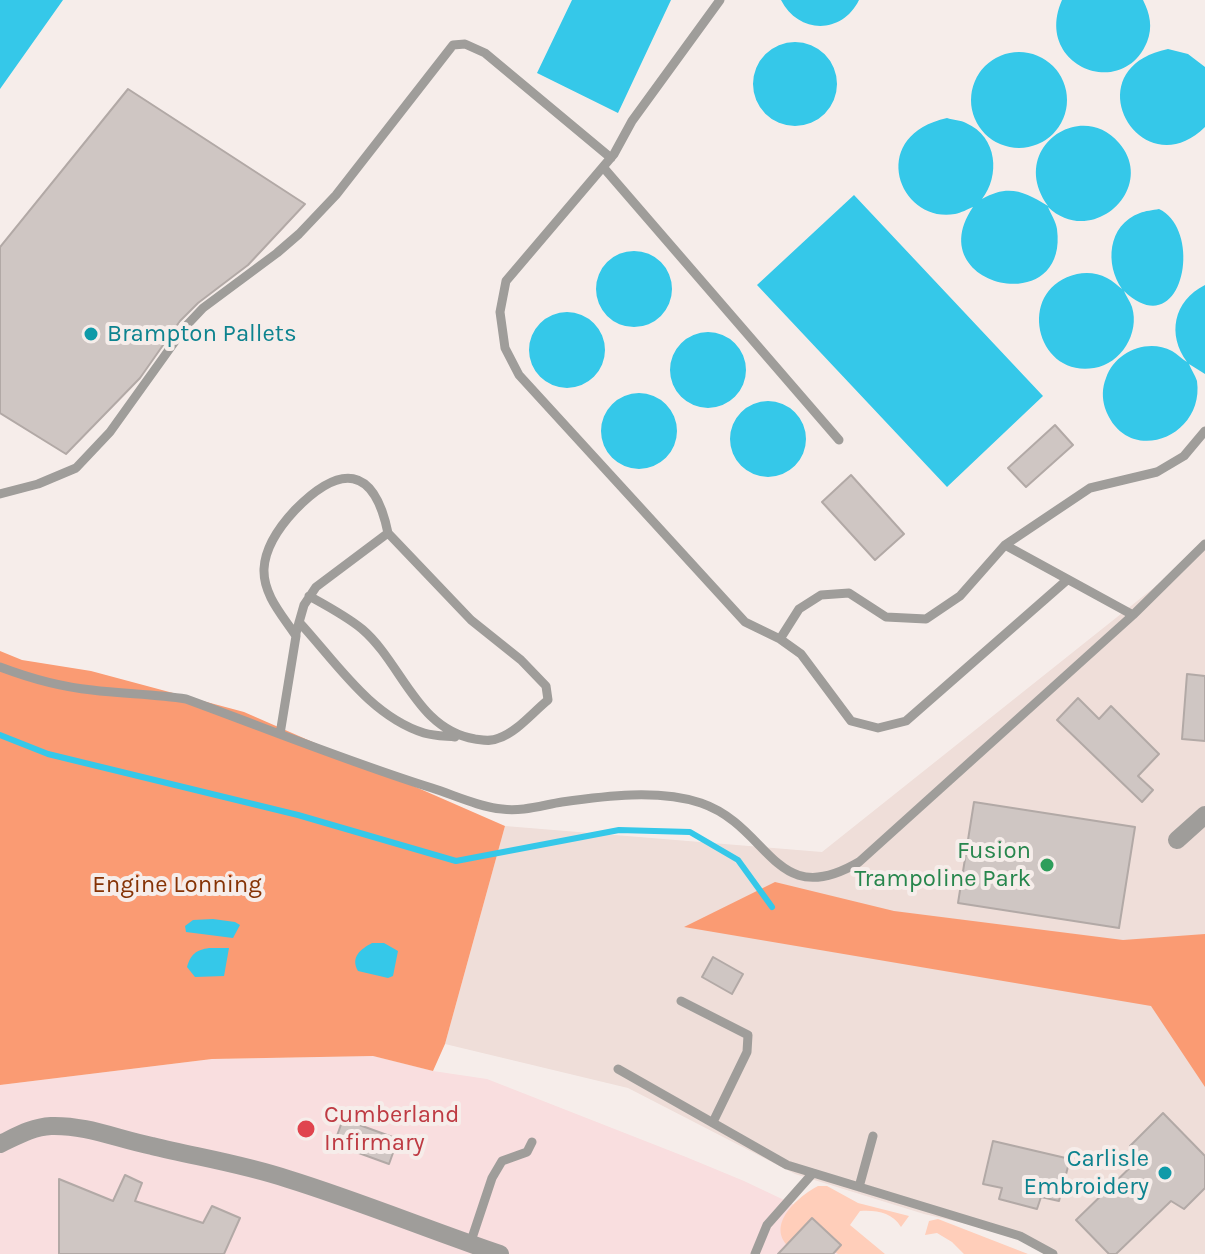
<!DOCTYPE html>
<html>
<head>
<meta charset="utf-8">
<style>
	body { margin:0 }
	canvas { display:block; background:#f6edea }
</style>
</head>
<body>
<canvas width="1205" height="1254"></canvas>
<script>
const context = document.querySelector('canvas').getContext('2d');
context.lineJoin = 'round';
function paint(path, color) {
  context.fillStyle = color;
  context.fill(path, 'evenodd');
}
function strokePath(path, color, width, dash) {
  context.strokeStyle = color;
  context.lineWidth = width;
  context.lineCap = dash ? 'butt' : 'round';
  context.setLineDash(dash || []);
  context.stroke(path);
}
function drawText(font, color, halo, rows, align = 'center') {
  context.font = font + ' Karla,sans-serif';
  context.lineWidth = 8;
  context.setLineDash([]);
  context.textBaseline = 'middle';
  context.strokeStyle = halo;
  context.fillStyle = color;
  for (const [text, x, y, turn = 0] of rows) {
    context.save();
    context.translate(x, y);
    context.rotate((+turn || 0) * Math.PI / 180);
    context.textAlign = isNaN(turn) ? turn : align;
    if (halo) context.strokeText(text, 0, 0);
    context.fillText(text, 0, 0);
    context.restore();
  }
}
const built = new Path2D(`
	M1205,547V1254H1053L1019,1236L924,1214L795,1174L628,1088L445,1044L505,826L822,852Z`);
const medical = new Path2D(`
	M373,1056L433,1071L487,1079L686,1157L744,1181L820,1217L861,1254H0V1085L212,1059Z`);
const green = new Path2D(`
	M818,1186H827L858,1203L909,1216L901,1227C892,1212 876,1210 860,1211L850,1225L885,1254H838L835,1252L841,1245L812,1218L787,1245C767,1223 799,1196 818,1186Z
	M938,1219L1028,1254H964L952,1242L937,1233L925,1235L929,1221Z`);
const forest = new Path2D(`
	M0,651L22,660L91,671L244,712L505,826L445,1044L433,1071L373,1056L212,1059L0,1085Z
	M775,882L894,911L1123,940L1205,934V1087L1151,1006L684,927Z`);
const water = new Path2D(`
	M0,0H63L0,89Z
	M572,0H671L618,113L537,73Z
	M781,0H859C842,35 798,34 781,0Z
	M1062,0H1143C1150,14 1153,27 1147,42C1122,102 1033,65 1062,0Z
	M753 84a42 42 0 1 1 84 0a42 42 0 1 1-84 0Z
	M1168,49L1188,54L1205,67V127C1141,190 1071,69 1168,49Z
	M971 100a48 48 0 1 1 96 0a48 48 0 1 1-96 0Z
	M947,118C953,120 961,120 966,123C998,137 1000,176 982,199C1008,184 1024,191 1048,206C1007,149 1081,98 1119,143C1158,188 1092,249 1048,207C1051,214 1056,222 1057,229C1069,321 919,286 973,207C968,209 961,213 955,214C899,224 866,136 947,118Z
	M854,195L1043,396L947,487L757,285Z
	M1159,209C1205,231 1182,346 1124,291C1126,296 1130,301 1132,307C1140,333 1121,364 1094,368C1035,378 1015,288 1077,274C1087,272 1098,273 1107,278C1113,281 1118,286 1122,289C1105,265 1107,225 1140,213C1145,211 1153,210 1159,209Z
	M596 289a38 38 0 1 1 76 0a38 38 0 1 1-76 0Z
	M1205,285V374L1189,364C1191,369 1195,375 1197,381C1205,438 1126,468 1105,408C1102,398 1102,388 1106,378C1115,352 1147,338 1172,351C1177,354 1182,359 1187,362C1167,335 1173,301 1205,285Z
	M529 350a38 38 0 1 1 76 0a38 38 0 1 1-76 0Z
	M670 370a38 38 0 1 1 76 0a38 38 0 1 1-76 0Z
	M601 431a38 38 0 1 1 76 0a38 38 0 1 1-76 0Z
	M730 439a38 38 0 1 1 76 0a38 38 0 1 1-76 0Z
	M213,919L235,922L240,925L233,938L186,932L185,926L193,920Z
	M372,943H384L398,951L393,976L388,978L358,971C350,957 361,949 372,943Z
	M209,948H229L224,976L195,977L187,967C191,954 196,950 209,948Z`);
const stream = new Path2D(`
	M0,735L48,754L298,815L456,861L619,830L690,832L738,860L772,907`);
const building = new Path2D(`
	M128,89L305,204L248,265L198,303L180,321L140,378L66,454L0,413V247Z
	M1055,425L1073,445L1026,487L1008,468Z
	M851,475L904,534L875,560L822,502Z
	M1187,674L1205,676V741L1182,739Z
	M1078,698L1099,719L1111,706L1159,754L1138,776L1153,790L1142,802L1057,720Z
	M974,802L1135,827L1119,928L958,903Z
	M713,957L743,974L732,994L702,977Z
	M1163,1113L1205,1156V1188L1184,1209L1171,1201L1116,1254H1109L1076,1220L1141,1157L1130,1146Z
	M343,1119L398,1139L389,1164L334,1144Z
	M993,1141L1070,1159L1059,1201L1041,1197L1037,1209L999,1199L1002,1188L983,1184Z
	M125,1175L142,1183L135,1201L203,1223L212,1206L240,1218L224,1254H59V1179L113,1201Z
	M812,1218L841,1245L833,1254H778Z`);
const service = new Path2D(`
	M720,0L632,121L614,154L506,281L500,312L505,348L519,375L745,622L780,639L801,654L851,721L878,728L906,721L1067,580
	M603,167L839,440
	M0,494L38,484L76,468L110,432L186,326L203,308L277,253L299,234L336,195L453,45L465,44L485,53L611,158
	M1005,545L1133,615
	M309,596C327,606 346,616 362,629C402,663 417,730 475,739C483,740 491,742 499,738C517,732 533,712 548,700L546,686L521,660L471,620L388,533
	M299,622C336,662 370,716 424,733C434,736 445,736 455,737
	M780,639L799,609L821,595L849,593L886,617L926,619L960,596L1005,545L1090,488L1157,472L1184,456L1205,431
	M0,667C29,678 61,687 92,690C123,694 155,694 186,699C268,729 349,762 432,788C454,795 479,807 502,809C521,812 543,805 562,802C605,796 658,789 701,803C771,827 774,912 859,862L1133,615L1205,544
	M280,734L296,636V633L304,605L316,587L388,533C374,465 340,464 295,510C280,526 265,547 264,569C263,595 283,616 296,636
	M681,1001L748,1035L747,1052L713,1122
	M618,1069L787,1165L1020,1236L1053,1254
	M859,1187L873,1136
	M470,1244L492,1178L502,1161L527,1152L532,1142
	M755,1254L767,1225L813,1173`);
const minor = new Path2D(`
	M1177,840L1205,815
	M0,1144C17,1136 32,1127 51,1126C87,1125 117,1139 152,1146C197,1157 243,1164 288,1179C359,1201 429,1230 500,1254`);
const markers = [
	[91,334,8,"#0f9aa8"],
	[1047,865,8,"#2e9e5b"],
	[306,1129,10,"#e0444e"],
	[1165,1173,8,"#0f9aa8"]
];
const cultureNames = [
	["Brampton Pallets",107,334],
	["Carlisle",1149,1159,"right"],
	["Embroidery",1149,1187,"right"]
];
const leisureNames = [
	["Fusion",1031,851],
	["Trampoline Park",1031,879]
];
const parkNames = [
	["Engine Lonning",177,885]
];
const healthNames = [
	["Cumberland",324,1115],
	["Infirmary",324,1143]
];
paint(built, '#efded9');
paint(medical, '#f9dedf');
paint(green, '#ffceba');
paint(forest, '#fa9b73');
paint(water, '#35c8e9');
strokePath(stream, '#35c8e9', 6);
paint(building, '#cfc6c3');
strokePath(building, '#b2a9a6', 2);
strokePath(service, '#9f9d9a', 9);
strokePath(minor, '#9f9d9a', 18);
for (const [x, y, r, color] of markers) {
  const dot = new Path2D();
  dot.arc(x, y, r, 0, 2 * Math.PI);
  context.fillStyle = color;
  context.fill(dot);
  strokePath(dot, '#f6edea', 3);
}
drawText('24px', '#0d838f', '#f6edea', cultureNames, 'left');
drawText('24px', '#27864d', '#f6edea', leisureNames, 'right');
drawText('24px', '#853204', '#f6edea', parkNames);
drawText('24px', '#be3a42', '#f6edea', healthNames, 'left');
</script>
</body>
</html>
